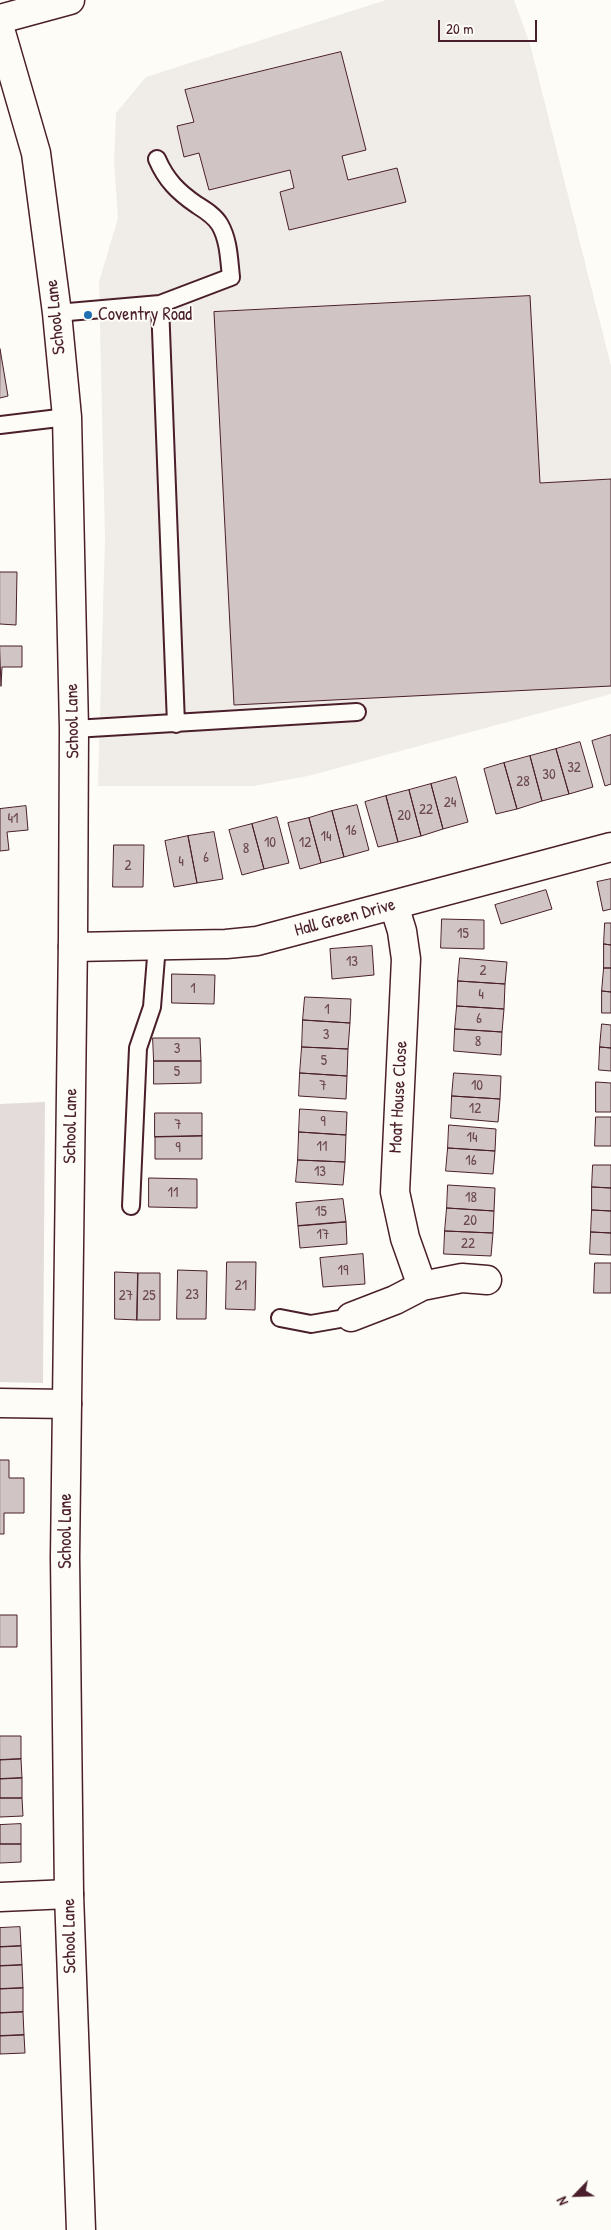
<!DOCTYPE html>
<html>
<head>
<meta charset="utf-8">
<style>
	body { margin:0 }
	#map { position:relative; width:611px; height:2230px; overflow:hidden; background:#fdfcf7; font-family:"Patrick Hand",sans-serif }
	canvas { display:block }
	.north { position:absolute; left:551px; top:2170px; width:50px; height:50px; -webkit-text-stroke:4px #fdfcf7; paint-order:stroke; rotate:246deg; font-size:14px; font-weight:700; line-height:20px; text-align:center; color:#4a1f2b }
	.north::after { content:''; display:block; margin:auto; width:18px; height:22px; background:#4a1f2b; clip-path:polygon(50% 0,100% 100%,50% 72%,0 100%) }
	.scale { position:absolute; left:438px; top:20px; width:99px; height:22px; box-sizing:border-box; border:2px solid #4a1f2b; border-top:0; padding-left:6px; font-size:15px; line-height:18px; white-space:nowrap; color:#4a1f2b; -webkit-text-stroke:4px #fdfcf7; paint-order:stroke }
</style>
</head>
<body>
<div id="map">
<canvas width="611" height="2230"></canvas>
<div class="north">N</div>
<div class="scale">20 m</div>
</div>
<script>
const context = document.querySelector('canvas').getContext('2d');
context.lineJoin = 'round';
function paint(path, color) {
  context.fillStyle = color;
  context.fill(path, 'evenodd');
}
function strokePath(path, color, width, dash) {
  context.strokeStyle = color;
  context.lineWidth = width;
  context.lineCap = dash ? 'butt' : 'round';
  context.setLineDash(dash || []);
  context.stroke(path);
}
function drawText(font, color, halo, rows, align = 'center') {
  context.font = font + ' "Patrick Hand",sans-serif';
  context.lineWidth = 4;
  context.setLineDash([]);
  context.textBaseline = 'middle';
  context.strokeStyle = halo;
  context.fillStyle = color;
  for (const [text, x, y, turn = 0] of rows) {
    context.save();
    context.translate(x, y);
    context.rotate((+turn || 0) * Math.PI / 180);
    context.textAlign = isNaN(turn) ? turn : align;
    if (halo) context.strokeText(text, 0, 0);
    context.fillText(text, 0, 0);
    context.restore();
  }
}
const built = new Path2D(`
	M386,0H514L530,44L611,366V694L308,776L253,786H98L105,539L99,282L118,218L114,162L116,113L146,77Z`);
const green = new Path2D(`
	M45,1102L43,1383L0,1382V1104Z`);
const building = new Path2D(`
	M341,52L366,150L342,156L348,180L397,168L406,202L289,230L280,192L294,188L290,170L209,190L199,153L184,157L177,126L194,122L185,90Z
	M530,296L540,483L611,479V686L234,705L214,312Z
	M0,349L8,396L0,398Z
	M0,572H17L16,625L0,624Z
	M0,646H22V667H2L1,686Z
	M611,735V784L605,786L592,741Z
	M580,742L593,787L569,794L556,749Z
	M556,749L569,794L542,801L530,756Z
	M530,756L542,801L517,809L504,763Z
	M504,763L517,809L496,814L484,769Z
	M456,777L468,822L443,829L431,784Z
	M431,784L443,829L421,836L409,790Z
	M409,790L421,836L398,842L386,796Z
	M386,796L398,842L378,847L365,802Z
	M357,805L369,850L344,857L332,811Z
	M26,806L28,830L7,832L9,850L0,851V809Z
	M332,811L344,857L321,863L309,818Z
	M277,817L289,863L264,869L252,824Z
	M309,818L321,863L300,869L288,823Z
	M252,824L264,869L242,875L229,830Z
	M214,832L223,879L197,883L188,836Z
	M188,836L197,883L174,887L165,841Z
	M114,845H144L143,887H113Z
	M611,879V909L603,911L597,882Z
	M546,890L552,909L501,924L495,905Z
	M442,919L484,920V949L441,948Z
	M605,923H611V945L604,944Z
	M604,944L611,945V968H604Z
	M372,946L374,975L332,979L330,949Z
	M460,958L507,962L505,984L458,981Z
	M604,968H611V992L602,991Z
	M172,974L215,975L214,1004L172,1003Z
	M458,981L505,984L504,1009L457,1006Z
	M602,991L611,992V1013H602Z
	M305,997L351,999L350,1023L303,1020Z
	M457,1006L504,1009L502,1032L455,1029Z
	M303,1020L350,1023L348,1049L302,1047Z
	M602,1024L611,1025V1048L600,1047Z
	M455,1029L502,1032L501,1055L454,1051Z
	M153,1038H200L201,1061H154Z
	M302,1047L348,1049L347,1076L300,1073Z
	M600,1047L611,1048V1071L599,1070Z
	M154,1061H201V1083L154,1084Z
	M300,1073L347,1076L346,1099L299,1096Z
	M454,1073L501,1076L500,1099L452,1096Z
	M596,1082L611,1083V1112H596Z
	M452,1096L500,1099L498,1122L451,1118Z
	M300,1109L347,1112L346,1135L299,1132Z
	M155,1113H202V1136L155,1137Z
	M596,1117H611V1146H595Z
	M449,1125L496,1129L495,1151L448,1148Z
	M299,1132L346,1135L345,1162L298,1160Z
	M202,1136V1159H155V1137Z
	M448,1148L495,1151L493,1174L446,1171Z
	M298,1160L345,1162L343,1185L296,1182Z
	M593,1165H611V1188L592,1187Z
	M149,1178L197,1179V1208L149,1207Z
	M448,1185L495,1188L494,1211L447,1208Z
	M592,1187L611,1188V1211L592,1210Z
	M343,1199L346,1222L298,1226L296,1203Z
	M447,1208L494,1211L493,1233L445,1231Z
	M592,1210L611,1211V1233L591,1232Z
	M346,1222L347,1244L300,1248L298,1226Z
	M445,1231L493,1233L491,1256L444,1254Z
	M591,1232L611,1233V1255L590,1254Z
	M363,1254L365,1284L323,1287L320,1258Z
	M227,1262H256L255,1310L226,1309Z
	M595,1263H611V1293H594Z
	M178,1270L207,1271L206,1319H177Z
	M115,1272L138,1273L137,1320L115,1319Z
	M138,1273H160V1320H137Z
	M0,1460H9V1478H24V1513H4V1534H0Z
	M0,1615H17V1647H0Z
	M0,1736H21V1759L0,1760Z
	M21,1759L22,1778L0,1779V1760Z
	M22,1778V1798H0V1779Z
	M0,1798H22L23,1816L0,1817Z
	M21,1824V1844H0V1825Z
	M0,1844H21V1862L0,1863Z
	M20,1927L21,1946L0,1947V1928Z
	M21,1946L22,1965L0,1966V1947Z
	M22,1965L23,1988L0,1989V1966Z
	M23,1988V2012L0,2013V1989Z
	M23,2012L24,2035L0,2036V2013Z
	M24,2035L25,2053L0,2054V2036Z`);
const service = new Path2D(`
	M157,159C166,180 178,192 197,205C205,210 215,216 220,225C229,241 229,260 231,277L160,304
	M57,313L160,304L176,724
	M0,425L67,417
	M74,729L357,712
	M131,1206L138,1048L152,1007L157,945
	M280,1318L311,1324L351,1317`);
const minor = new Path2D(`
	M394,905L402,931L406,959L395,1192L405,1238L422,1286
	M73,947L226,944L257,941L611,847
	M351,1317L395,1300L422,1286L462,1278L487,1280
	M0,1403L67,1404
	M0,1897L69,1894`);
const tertiary = new Path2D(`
	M0,29L36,153L57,313L67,417L74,729L73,937L65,1557L69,1894L81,2230`);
const secondary = new Path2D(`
	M0,19L70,0`);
const markers = [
	[88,315,5,"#1f6fb2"]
];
const numberNames = [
	["32",574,768],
	["30",549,775],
	["28",523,782],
	["24",450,803],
	["22",426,810],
	["20",404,816],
	["41",13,819],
	["16",351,831],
	["14",326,837],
	["10",270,843],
	["12",305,843],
	["8",246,849],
	["6",206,858],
	["4",181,862],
	["2",128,866],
	["15",463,934],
	["13",352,962],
	["2",483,971],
	["1",193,989],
	["4",481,995],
	["1",327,1010],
	["6",479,1019],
	["3",326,1035],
	["8",478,1042],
	["3",177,1049],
	["5",324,1061],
	["5",177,1072],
	["7",323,1086],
	["10",477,1086],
	["12",475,1109],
	["9",323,1122],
	["7",178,1125],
	["14",472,1138],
	["11",322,1147],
	["9",178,1148],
	["16",471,1161],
	["13",320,1172],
	["11",173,1193],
	["18",471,1198],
	["15",321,1212],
	["20",470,1221],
	["17",323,1235],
	["22",468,1244],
	["19",343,1271],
	["21",241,1286],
	["23",192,1295],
	["27",126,1296],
	["25",149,1296]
];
const poiNames = [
	["Coventry Road",98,315]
];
const streetNames = [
	["School Lane",56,317,-96],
	["School Lane",73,721,-91],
	["Hall Green Drive",345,918,-15],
	["Moat House Close",399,1097,-87],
	["School Lane",71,1126,-89],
	["School Lane",66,1531,-90],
	["School Lane",70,1936,-91]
];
paint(built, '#f0ece8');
paint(green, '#e3dcda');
paint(building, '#d0c5c4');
strokePath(building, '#4a1f2b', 1);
strokePath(service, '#4a1f2b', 20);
strokePath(minor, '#4a1f2b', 31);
strokePath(tertiary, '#4a1f2b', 31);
strokePath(secondary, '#4a1f2b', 31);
strokePath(service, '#fdfcf7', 16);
strokePath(minor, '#fdfcf7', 28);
strokePath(tertiary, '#fdfcf7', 28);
strokePath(secondary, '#fdfcf7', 28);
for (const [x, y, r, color] of markers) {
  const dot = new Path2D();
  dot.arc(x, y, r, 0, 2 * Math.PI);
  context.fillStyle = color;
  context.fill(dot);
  strokePath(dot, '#fdfcf7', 2);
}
drawText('15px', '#6c4851', null, numberNames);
drawText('18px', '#4a1f2b', '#fdfcf7', poiNames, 'left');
drawText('18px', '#4a1f2b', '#fdfcf7', streetNames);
</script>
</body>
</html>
